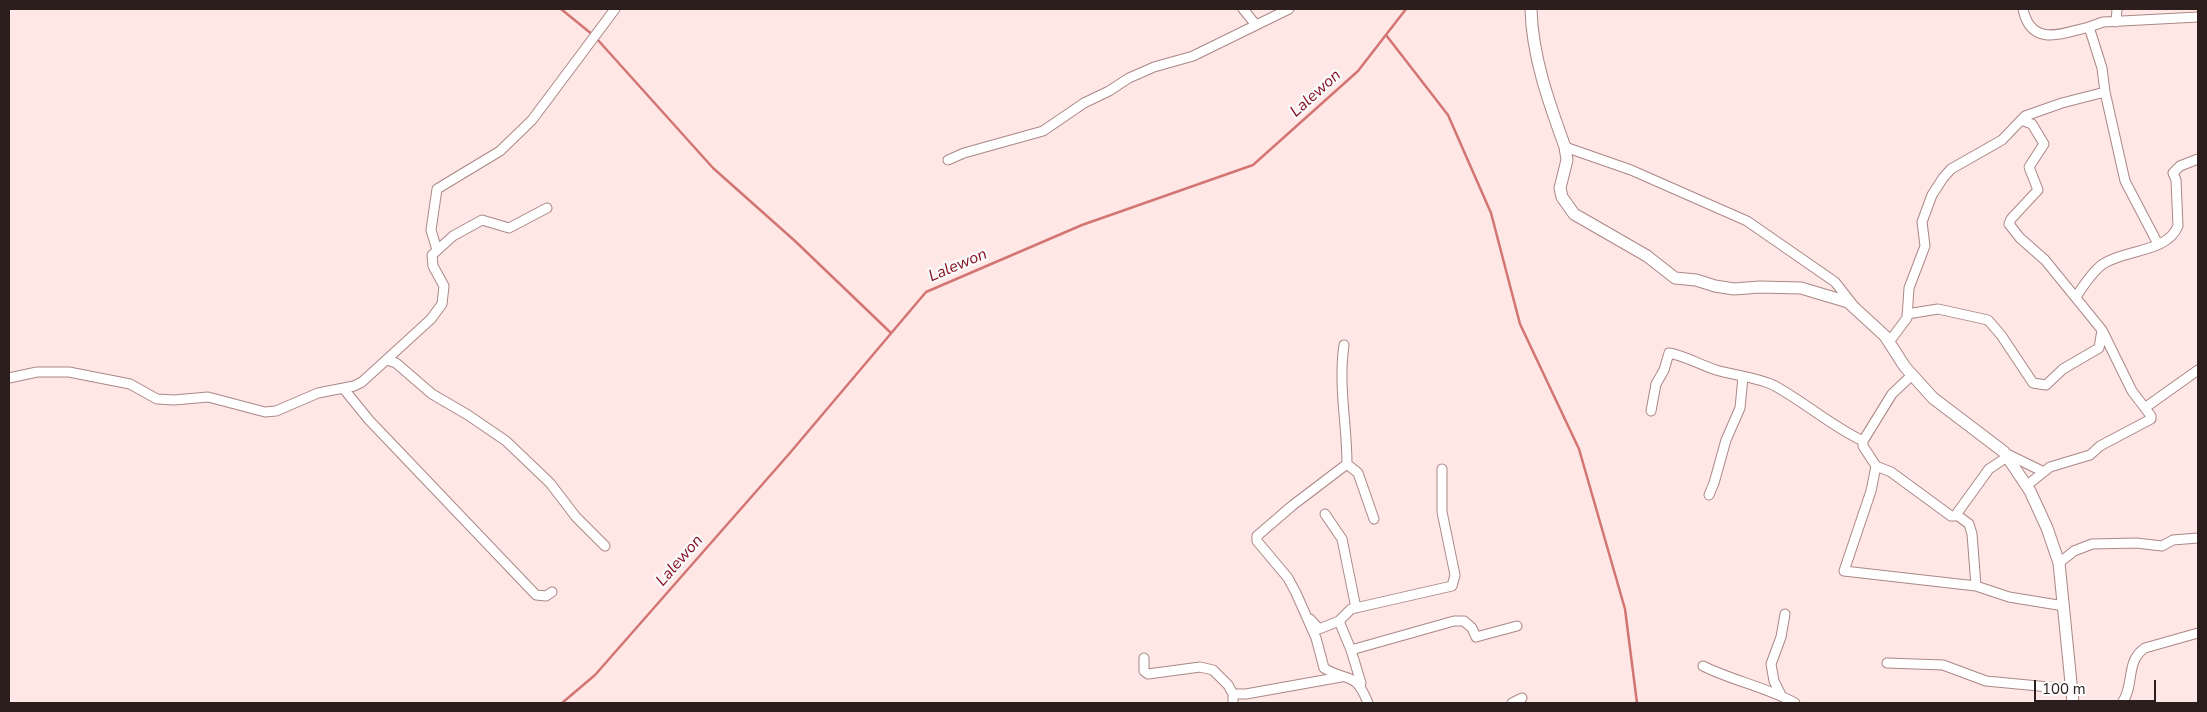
<!DOCTYPE html>
<html>
<head>
<meta charset="utf-8">
<style>
	body { margin:0 }
	#map { position:relative; width:2207px; height:712px; overflow:hidden; background:#ffe7e5; font-family:"Nunito Sans",sans-serif }
	canvas { display:block }
	.frame { position:absolute; inset:0; border:10px solid #2c1e1d; pointer-events:none }
	.scale { position:absolute; left:2034px; top:680px; width:122px; height:22px; box-sizing:border-box; border:2px solid #2c1e1d; border-top:0; padding-left:6px; font-size:15px; line-height:18px; white-space:nowrap; color:#2c1e1d; -webkit-text-stroke:4px #fafafa; paint-order:stroke }
</style>
</head>
<body>
<div id="map">
<canvas width="2207" height="712"></canvas>
<div class="frame"></div>
<div class="scale">100 m</div>
</div>
<script>
const context = document.querySelector('canvas').getContext('2d');
context.lineJoin = 'round';
function strokePath(path, color, width, dash) {
  context.strokeStyle = color;
  context.lineWidth = width;
  context.lineCap = dash ? 'butt' : 'round';
  context.setLineDash(dash || []);
  context.stroke(path);
}
function drawText(font, color, halo, rows, align = 'center') {
  context.font = font + ' "Nunito Sans",sans-serif';
  context.lineWidth = 5;
  context.setLineDash([]);
  context.textBaseline = 'middle';
  context.strokeStyle = halo;
  context.fillStyle = color;
  for (const [text, x, y, turn = 0] of rows) {
    context.save();
    context.translate(x, y);
    context.rotate((+turn || 0) * Math.PI / 180);
    context.textAlign = isNaN(turn) ? turn : align;
    if (halo) context.strokeText(text, 0, 0);
    context.fillText(text, 0, 0);
    context.restore();
  }
}
const stream = new Path2D(`
	M561,9L593,35
	M1386,35L1448,115L1491,213L1520,324L1579,449L1625,609L1637,703
	M597,39L713,168L795,241L891,333
	M562,703L595,675L789,454L926,292L1082,225L1253,165L1358,71L1406,9`);
const minor = new Path2D(`
	M1243,9L1256,25
	M2023,9C2031,47 2061,34 2089,27
	M2116,22L2117,9
	M2105,92L2125,181L2158,244
	M2021,120L2032,124L2044,144L2029,167L2038,190L2011,219L2009,224L2020,238L2045,260L2102,330L2132,391L2151,416V419L2100,446L2090,455L2050,467L2026,486
	M1565,147L1631,170L1747,221L1835,282L1853,305
	M948,160L964,153L1043,131L1084,103L1109,91L1129,78L1154,67L1193,56L1289,9
	M437,250L431,230L437,189L500,151L532,120L615,9
	M2076,297C2083,286 2093,271 2103,264C2125,249 2167,253 2178,226L2176,180L2173,173L2180,166L2198,159
	M1907,314L1938,309L1988,320L2001,335L2033,383L2046,385L2063,369L2099,348L2102,330
	M1889,342L1907,318L1909,288L1925,246L1922,222L1932,195L1943,178L1951,169L2002,140L2025,116L2062,103L2105,92L2102,68L2089,27L2103,22L2198,17
	M1344,345C1338,386 1347,423 1347,464
	M387,360L396,363L432,394L468,415L506,441L550,483L576,517L605,546
	M1912,375L1892,394L1863,441V446L1876,466L1891,472L1951,516H1955L1989,469L2007,457
	M9,378L37,372H69L130,384L157,399L174,400L208,397L265,412L276,411L318,393L354,386L362,382L431,319L442,304L444,286L433,266L432,255L453,236L482,220L509,228L547,208
	M343,388L369,420L536,595L546,596L552,592
	M2146,407L2198,370
	M1651,411L1656,384L1664,370L1669,353C1686,356 1700,365 1716,370C1733,375 1761,378 1775,386C1806,403 1831,426 1863,441
	M2005,453L2042,471
	M1876,466L1871,491L1844,571L1976,586L2009,597L2064,606
	M1709,495L1714,483L1726,440L1740,408L1743,377
	M1325,514L1342,539L1356,608
	M1957,515L1969,524L1972,534L1976,586
	M2059,563L2074,551L2092,544L2136,543L2162,546L2173,540L2198,538
	M1310,619L1319,629L1339,621L1351,609L1452,586L1455,575L1442,512V469
	M1339,621L1351,650
	M1144,658V671L1148,674L1200,667L1213,670L1228,685L1233,694V703
	M1887,663L1943,665L1986,681L2070,689
	M1703,666C1733,681 1766,687 1795,703
	M1360,686L1361,683L1351,650L1454,621H1464L1472,628L1476,637L1517,626
	M1233,694H1246L1341,677
	M1781,695L1774,681L1771,664L1781,637L1785,614
	M1368,703C1355,670 1348,683 1324,668L1316,638L1296,593L1288,578L1257,541V536L1293,505L1347,464L1358,473L1374,519
	M1512,703L1522,698
	M2122,703C2135,685 2125,661 2145,648L2198,633`);
const tertiary = new Path2D(`
	M1531,9C1532,56 1549,103 1565,147L1567,160L1560,188L1562,197L1574,214L1647,256L1675,278L1696,280L1715,286L1734,289L1760,287L1801,288L1848,302L1885,336L1905,367L1933,398L2004,452L2030,491L2047,528L2059,563L2073,703`);
const waterNames = [
	["Lalewon",1316,94,-42],
	["Lalewon",958,266,-23],
	["Lalewon",680,561,-49]
];
strokePath(stream, '#d27573', 2.5);
strokePath(minor, '#ab8785', 11);
strokePath(tertiary, '#ab8785', 13);
strokePath(minor, '#fff', 9);
strokePath(tertiary, '#fff', 11);
drawText('italic 16px', '#830e1f', '#fafafa', waterNames);
</script>
</body>
</html>
